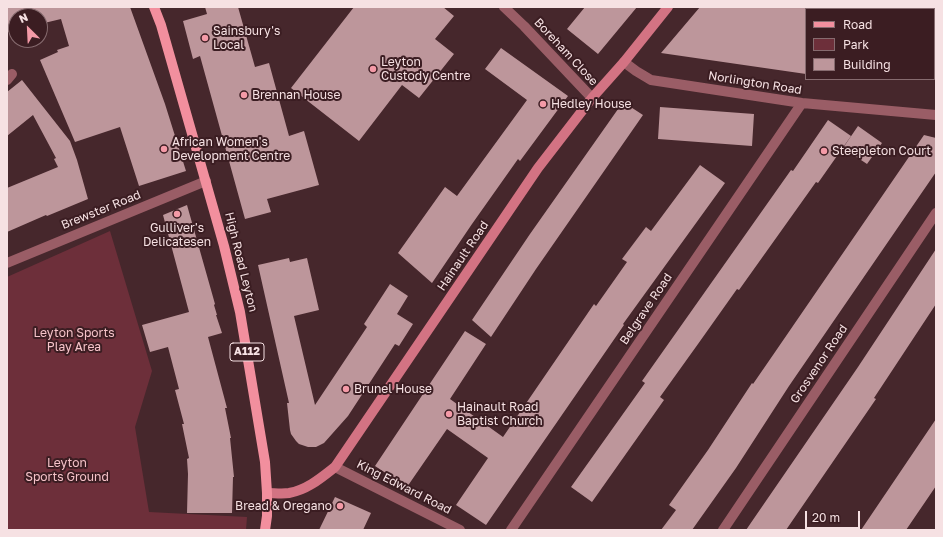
<!DOCTYPE html>
<html>
<head>
<meta charset="utf-8">
<style>
	body { margin:0 }
	#map { position:relative; width:943px; height:537px; overflow:hidden; background:#46272c; font-family:"Golos Text",sans-serif }
	canvas { display:block }
	.frame { position:absolute; inset:0; border:8px solid #f6e1e3; pointer-events:none }
	.legend { position:absolute; left:805px; top:8px; width:130px; height:72px; box-sizing:border-box; background:#3b1d22; border:1px solid #866b6f; margin:0; padding:5px 7px; list-style:none; font-size:12px; color:#f6e1e3 }
	.legend li { display:flex; align-items:center; gap:8px; height:20px }
	.legend b { width:20px; border:1px solid #866b6f }
	.north { position:absolute; left:8px; top:8px; width:40px; height:40px; box-sizing:border-box; background:#3b1d22; border:1px solid #866b6f; border-radius:50%; rotate:336deg; font-size:11px; font-weight:700; line-height:16px; text-align:center; color:#f6e1e3 }
	.north::after { content:''; display:block; margin:auto; width:14px; height:18px; background:#f49aa7; clip-path:polygon(50% 0,100% 100%,50% 72%,0 100%) }
	.scale { position:absolute; left:805px; top:511px; width:55px; height:18px; box-sizing:border-box; border:2px solid #f6e1e3; border-top:0; padding-left:5px; font-size:12px; line-height:14px; white-space:nowrap; color:#f6e1e3; -webkit-text-stroke:3px #3b1d22; paint-order:stroke }
</style>
</head>
<body>
<div id="map">
<canvas width="943" height="537"></canvas>
<div class="frame"></div>
<ul class="legend">
<li><b style="height:5px;background:#f28f9e"></b>Road</li>
<li><b style="height:11px;background:#6d2f3a"></b>Park</li>
<li><b style="height:11px;background:#bd969b"></b>Building</li>
</ul>
<div class="north">N</div>
<div class="scale">20 m</div>
</div>
<script>
const context = document.querySelector('canvas').getContext('2d');
context.lineJoin = 'round';
function paint(path, color) {
  context.fillStyle = color;
  context.fill(path, 'evenodd');
}
function strokePath(path, color, width, dash) {
  context.strokeStyle = color;
  context.lineWidth = width;
  context.lineCap = dash ? 'butt' : 'round';
  context.setLineDash(dash || []);
  context.stroke(path);
}
function drawText(font, color, halo, rows, align = 'center') {
  context.font = font + ' "Golos Text",sans-serif';
  context.lineWidth = 4;
  context.setLineDash([]);
  context.textBaseline = 'middle';
  context.strokeStyle = halo;
  context.fillStyle = color;
  for (const [text, x, y, turn = 0] of rows) {
    context.save();
    context.translate(x, y);
    context.rotate((+turn || 0) * Math.PI / 180);
    context.textAlign = isNaN(turn) ? turn : align;
    if (halo) context.strokeText(text, 0, 0);
    context.fillText(text, 0, 0);
    context.restore();
  }
}
const green = new Path2D(`
	M110,231L152,371L135,427L149,512L247,517L246,530H7V277Z`);
const building = new Path2D(`
	M7,7H130L165,104L186,171L139,186L120,127L75,142L40,60L58,52L57,50L69,46L61,19L40,24V16H16V30L7,32Z
	M205,7H238L255,67L269,63L289,136L304,131L319,185L267,199L271,212L245,219L200,56L193,59L183,21L207,14Z
	M354,7H443L454,16L435,39L454,54L419,98L402,85L359,141L291,88Z
	M585,7H637L598,54L567,29Z
	M700,7H806V74L661,53Z
	M501,48L568,96L520,161L518,159L472,224L432,283L398,253L445,187L457,196L527,100L485,69Z
	M22,80L70,141L77,160L88,199L47,216L46,215L7,232V188L58,167L54,159L56,158L33,115L7,136V92Z
	M623,102L643,115L536,269L491,337L472,320L530,234Z
	M660,107L754,114L752,146L658,139Z
	M828,120L851,136L818,183L816,182L739,290L737,289L698,344L660,397L664,400L592,502L571,487L645,383L642,381L791,170L793,171Z
	M858,126L882,143L867,164L843,148Z
	M924,135L936,138V172L789,386L736,468L692,530H661L676,510L669,505L708,450L752,383L753,384L773,355Z
	M700,165L725,183L623,324L624,325L486,525L456,505L488,458L447,429L407,487L375,466L465,331L486,344L450,399L503,437L594,304L596,306L627,262L622,259L646,227L651,231Z
	M187,205L215,304L214,305L217,315H216L222,333L208,337L227,408H225L231,438H230L234,477H233L232,513H187L188,474L187,459L189,458L182,424H184L175,390L179,389L168,347L150,352L142,325L189,312L163,215Z
	M936,249V304L874,398L876,399L786,530H746L858,367Z
	M289,258L290,262L307,258L319,310L294,316L315,405L367,327L364,324L390,284L408,296L397,314L413,324L399,346L395,344L348,416L324,443L316,447H308L299,444L296,441L291,434L290,430L287,403H289L258,265Z
	M936,419V486L906,530H861Z
	M335,497L371,513L363,530H319Z`);
const street = new Path2D(`
	M504,7L524,26L592,98
	M624,62L636,71L651,80L802,103L936,115
	M7,80L12,74
	M7,263L206,181
	M335,467L460,530
	M511,530L802,103
	M723,530L936,213`);
const secondary = new Path2D(`
	M267,493C274,493 282,494 289,493C307,490 321,478 335,467L538,168L592,98L624,62L668,7`);
const primary = new Path2D(`
	M154,7L161,25L224,246L240,312L265,462L267,493V516L265,530`);
const markers = [
	[205,38,4,"#f49aa7"],
	[373,69,4,"#f49aa7"],
	[244,95,4,"#f49aa7"],
	[543,104,4,"#f49aa7"],
	[164,149,4,"#f49aa7"],
	[824,151,4,"#f49aa7"],
	[177,214,4,"#f49aa7"],
	[346,389,4,"#f49aa7"],
	[449,414,4,"#f49aa7"],
	[340,506,4,"#f49aa7"]
];
const shields = [
	[247,352,34]
];
const shieldNames = [
	["A112",247,352]
];
const poiNames = [
	["Sainsbury's",213,31],
	["Local",213,45],
	["Leyton",381,62],
	["Custody Centre",381,76],
	["Brennan House",252,95],
	["Hedley House",551,104],
	["African Women's",172,142],
	["Development Centre",172,156],
	["Steepleton Court",832,151],
	["Gulliver's",177,228,"center"],
	["Delicatesen",177,242,"center"],
	["Brunel House",354,389],
	["Hainault Road",457,407],
	["Baptist Church",457,421],
	["Bread & Oregano",332,506,"right"]
];
const streetNames = [
	["Boreham Close",566,52,47],
	["Norlington Road",755,83,9],
	["Brewster Road",101,210,-22],
	["Hainault Road",463,256,-56],
	["High Road Leyton",241,262,76],
	["Belgrave Road",646,309,-56],
	["Grosvenor Road",819,364,-56],
	["King Edward Road",404,487,27]
];
const parkNames = [
	["Leyton Sports",74,333],
	["Play Area",74,347],
	["Leyton",67,463],
	["Sports Ground",67,477]
];
paint(green, '#6d2f3a');
paint(building, '#bd969b');
strokePath(street, '#9a5d66', 10);
strokePath(secondary, '#d37383', 10);
strokePath(primary, '#f28f9e', 10);
for (const [x, y, r, color] of markers) {
  const dot = new Path2D();
  dot.arc(x, y, r, 0, 2 * Math.PI);
  context.fillStyle = color;
  context.fill(dot);
  strokePath(dot, '#3b1d22', 1.5);
}
for (const [x, y, w] of shields) {
  const box = new Path2D();
  box.roundRect(x - w / 2, y - 9, w, 18, 3);
  context.fillStyle = '#3b1d22';
  context.fill(box);
  strokePath(box, '#f6e1e3', 1);
}
drawText('bold 11px', '#f6e1e3', null, shieldNames);
drawText('12px', '#f6e1e3', '#3b1d22', poiNames, 'left');
drawText('12px', '#f6e1e3', '#3b1d22', streetNames);
drawText('12px', '#f6c3c9', '#3b1d22', parkNames);
</script>
</body>
</html>
